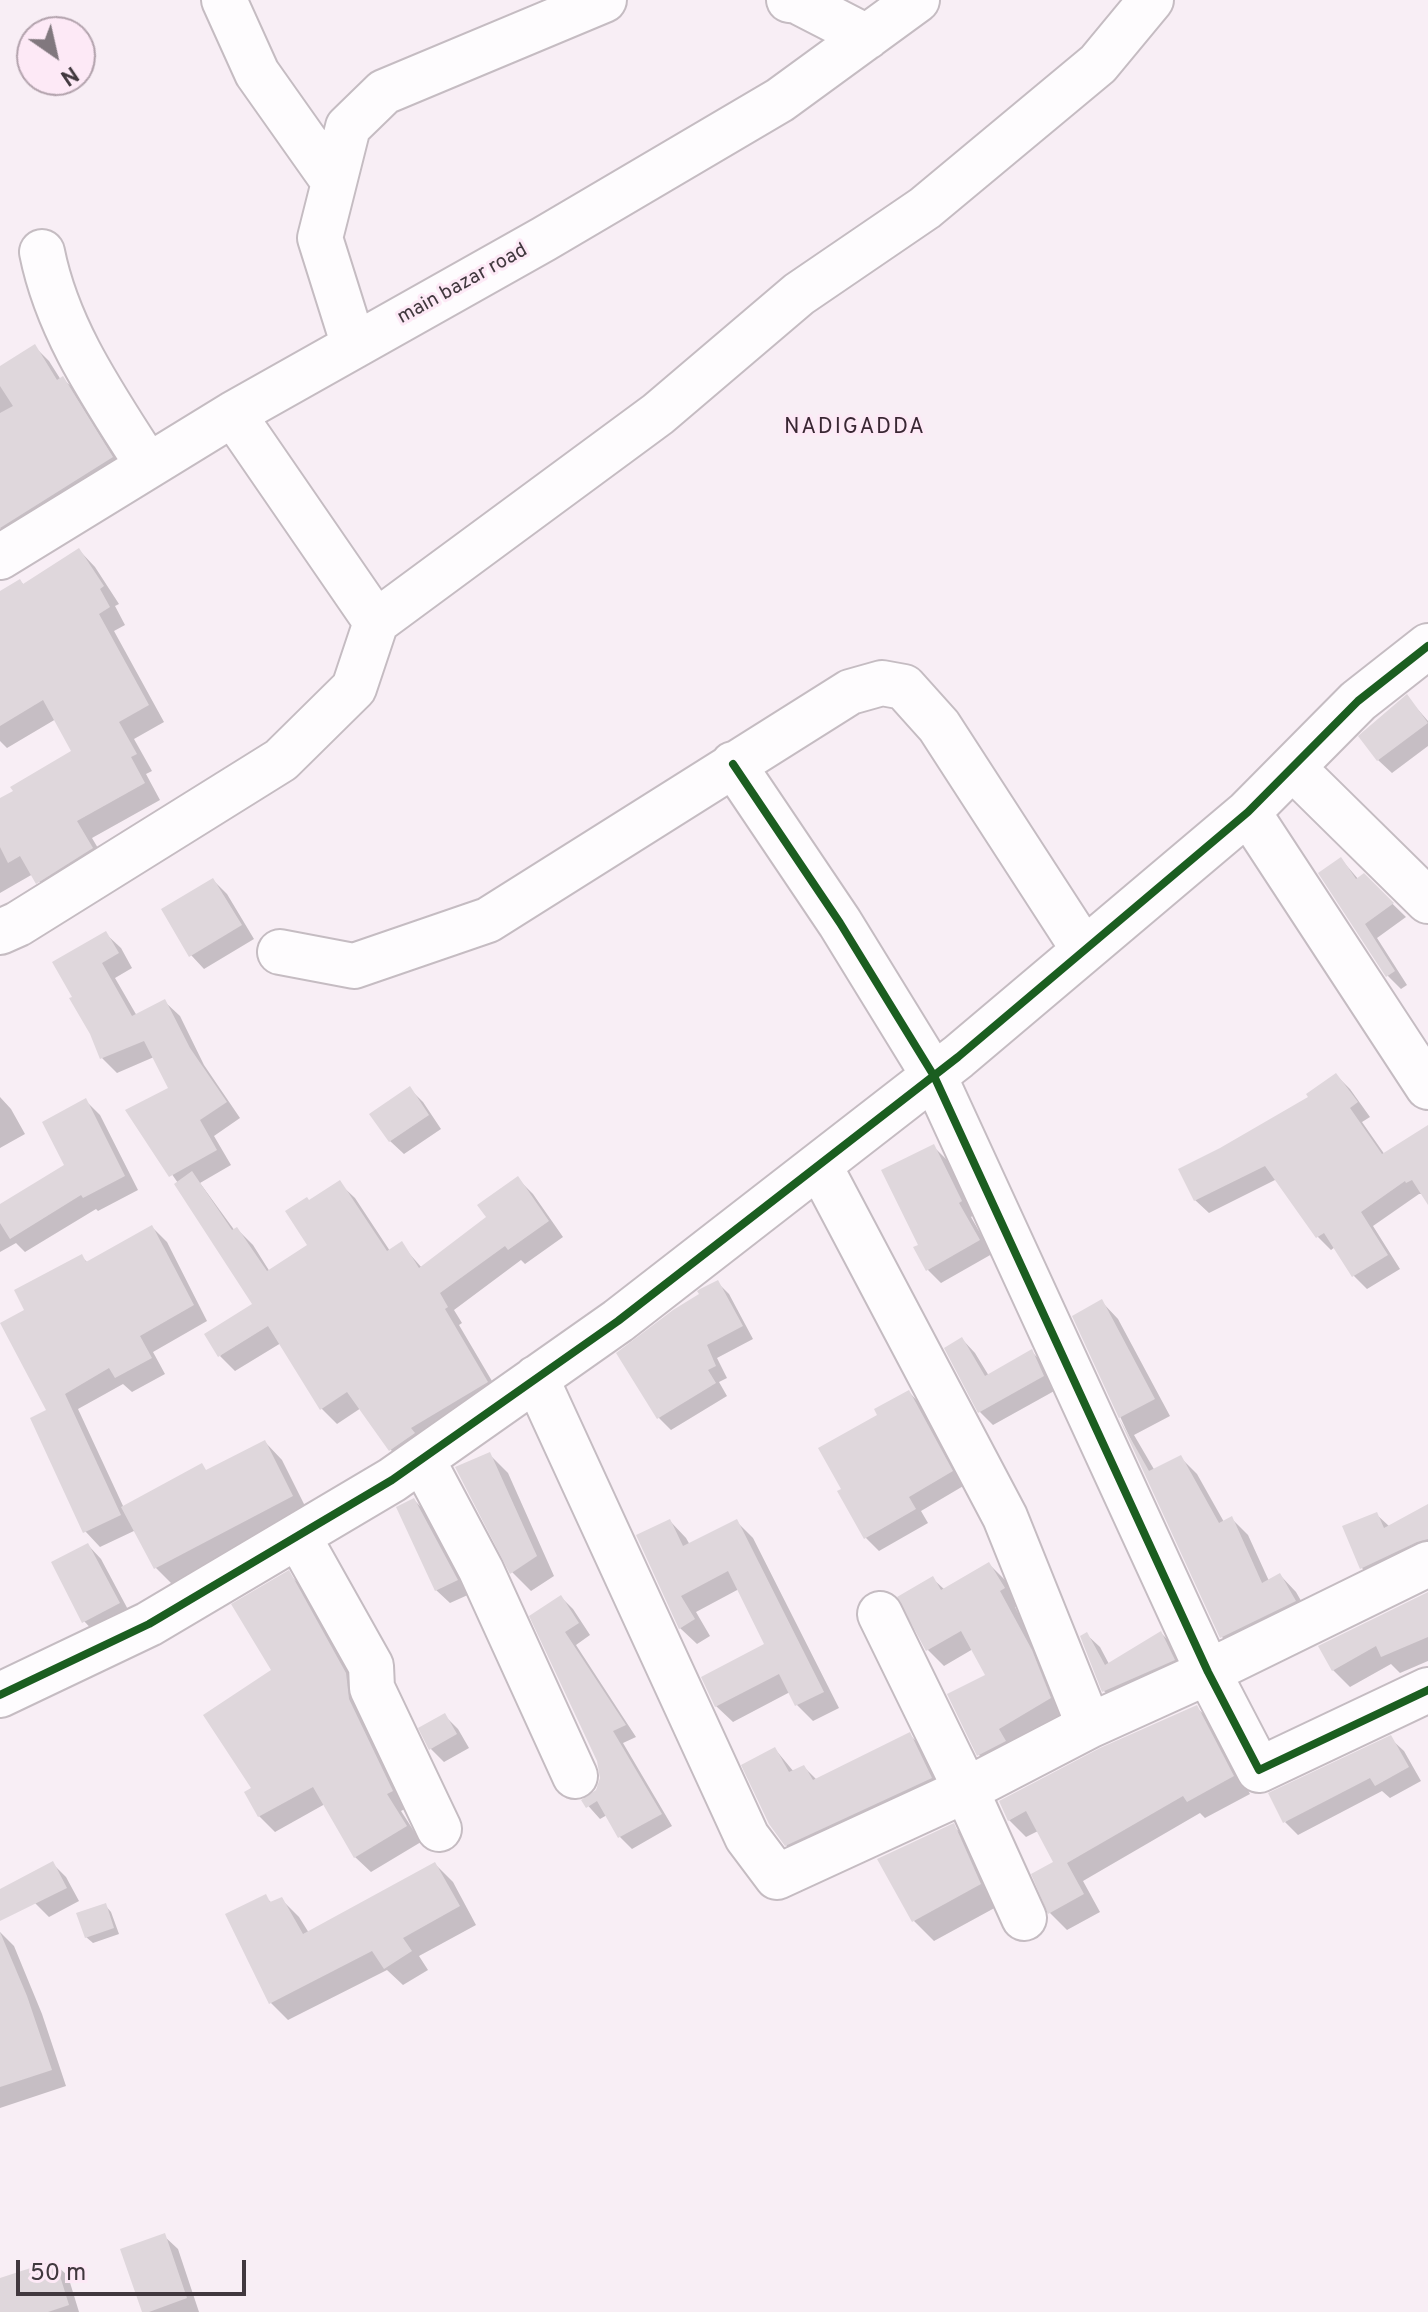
<!DOCTYPE html>
<html>
<head>
<meta charset="utf-8">
<style>
	body { margin:0 }
	#map { position:relative; width:1428px; height:2312px; overflow:hidden; background:#f8eef5; font-family:Overpass,sans-serif }
	canvas { display:block }
	.north { position:absolute; left:16px; top:16px; width:80px; height:80px; box-sizing:border-box; background:#fde9f6; border:2px solid #b2a2ac; border-radius:50%; rotate:146deg; font-size:22px; font-weight:700; line-height:32px; text-align:center; color:#41383e }
	.north::after { content:''; display:block; margin:auto; width:28px; height:36px; background:#81787e; clip-path:polygon(50% 0,100% 100%,50% 72%,0 100%) }
	.scale { position:absolute; left:16px; top:2260px; width:230px; height:36px; box-sizing:border-box; border:4px solid #41383e; border-top:0; padding-left:10px; font-size:24px; line-height:28px; white-space:nowrap; color:#41383e; -webkit-text-stroke:6px #fde9f6; paint-order:stroke }
</style>
</head>
<body>
<div id="map">
<canvas width="1428" height="2312"></canvas>
<div class="north">N</div>
<div class="scale">50 m</div>
</div>
<script>
const context = document.querySelector('canvas').getContext('2d');
context.lineJoin = 'round';
function paint(path, color) {
  context.fillStyle = color;
  context.fill(path, 'evenodd');
}
function strokePath(path, color, width, dash) {
  context.strokeStyle = color;
  context.lineWidth = width;
  context.lineCap = dash ? 'butt' : 'round';
  context.setLineDash(dash || []);
  context.stroke(path);
}
function drawText(font, color, halo, rows, align = 'center') {
  context.font = font + ' Overpass,sans-serif';
  context.lineWidth = 6;
  context.setLineDash([]);
  context.textBaseline = 'middle';
  context.strokeStyle = halo;
  context.fillStyle = color;
  for (const [text, x, y, turn = 0] of rows) {
    context.save();
    context.translate(x, y);
    context.rotate((+turn || 0) * Math.PI / 180);
    context.textAlign = isNaN(turn) ? turn : align;
    if (halo) context.strokeText(text, 0, 0);
    context.fillText(text, 0, 0);
    context.restore();
  }
}
const shadow = new Path2D(`
	M35,347L49,361L61,380L63,379L78,393L126,472L14,542L0,528V369Z
	M79,550L95,567L119,604L115,606L125,625L114,631L164,722L134,739L152,771L146,774L160,800L92,838L108,865L54,899L33,874L0,893V801L74,752L56,719L7,748L0,741V594L20,581L24,585Z
	M1407,697L1428,721V746L1392,773L1378,760Z
	M1341,859L1359,880L1364,876L1406,917L1377,938L1407,985L1401,989L1388,976L1320,873Z
	M213,880L227,894L254,939L204,969L191,955Z
	M106,934L121,948L132,968L115,978L137,1016L165,1002L180,1016L204,1065L240,1118L214,1136L231,1165L200,1183L235,1231L237,1229L253,1245L270,1272L309,1246V1202L339,1183L355,1198L390,1251L401,1244L422,1268L488,1218L517,1178L533,1194L563,1237L525,1264L521,1260L454,1310L462,1323L459,1325L502,1398L406,1466L391,1450L361,1408L337,1424L321,1408L281,1343L235,1371L220,1356L255,1305L178,1183L128,1111L171,1089L154,1057L117,1073L102,1058L91,1033Z
	M1336,1075L1350,1089L1370,1117L1362,1122L1385,1155L1428,1128V1201L1423,1194H1419L1373,1226L1400,1269L1367,1289L1354,1276L1335,1247L1331,1250L1318,1237L1277,1179L1209,1213L1195,1200L1221,1150L1311,1097Z
	M410,1089L423,1102L441,1129L404,1154L390,1141Z
	M0,1097L11,1109L25,1134L0,1148Z
	M86,1101L100,1115L138,1190L98,1211L96,1209L25,1252L16,1243L0,1252V1207L67,1165Z
	M934,1147L947,1160L974,1215L971,1217L992,1254L941,1283L928,1270L920,1246Z
	M152,1227L167,1242L207,1321L153,1352L165,1374L132,1392L123,1384L78,1409L124,1508L207,1472L265,1442L282,1460L309,1514L174,1586L156,1568L136,1530L100,1547L85,1531L49,1411L27,1311L81,1256L88,1263Z
	M717,1282L729,1294L753,1339L717,1358L727,1378L719,1382L727,1396L671,1430L659,1418L619,1353Z
	M1102,1302L1118,1319L1170,1416L1134,1435L1155,1471L1180,1457L1197,1474L1224,1522L1232,1519L1248,1535L1269,1581L1280,1575L1296,1592L1311,1618L1238,1654L1222,1637L1074,1317Z
	M962,1339L975,1353L989,1376L1032,1352L1045,1365L1056,1390L993,1425L980,1412Z
	M909,1392L922,1406L965,1485L921,1511L928,1523L879,1551L866,1538L844,1489L879,1415Z
	M489,1454L508,1473L554,1576L531,1591L512,1572Z
	M414,1500L427,1513L470,1594L450,1603L436,1590Z
	M1428,1506V1561L1379,1586L1362,1568L1345,1527L1376,1514L1390,1527Z
	M670,1521L686,1538L690,1545L737,1522L753,1538L839,1708L813,1721L797,1705L790,1692L733,1722L716,1706L767,1645L739,1589L696,1612L710,1636L697,1644L680,1628Z
	M88,1545L101,1559L132,1617L97,1635L84,1621Z
	M989,1564L1005,1580L1019,1605L1015,1607L1047,1669L1066,1714L995,1771L979,1755L988,1676L973,1649L944,1666L928,1650L900,1598L932,1578L945,1590Z
	M288,1573L304,1589L361,1691L408,1807L401,1811L421,1842L371,1872L355,1857L325,1804L275,1832L259,1816L254,1789Z
	M1428,1594V1661L1400,1673L1391,1664L1350,1687L1333,1670Z
	M561,1597L573,1609L590,1635L576,1645L636,1737L623,1743L672,1826L632,1849L620,1837L607,1815L600,1819L583,1800L597,1791L602,1778L599,1760L532,1616Z
	M1161,1633L1175,1647L1187,1673L1118,1705L1104,1691L1082,1636L1086,1634L1100,1647L1109,1664Z
	M1196,1707L1214,1724L1250,1794L1205,1818L1200,1813L1083,1881L1100,1912L1067,1930L1050,1913L1055,1863L1038,1831L1026,1837L1009,1820Z
	M444,1715L458,1729L469,1748L444,1762L431,1749L421,1728Z
	M909,1734L925,1750L947,1794L802,1861L786,1845L775,1749L794,1772L804,1767L817,1780Z
	M1390,1738L1404,1751L1421,1781L1390,1798L1382,1791L1298,1835L1285,1822Z
	M953,1826L974,1846L1000,1905L934,1941L914,1921Z
	M53,1864L66,1877L79,1901L49,1917L35,1903Z
	M435,1864L453,1882L476,1925L419,1956L428,1970L403,1985L387,1970L288,2020L271,2003L265,1897L272,1903L281,1899L299,1917L309,1933Z
	M105,1905L111,1912L119,1934L93,1943L86,1937Z
	M0,1932L14,1946L42,2014L66,2086L0,2108Z
	M164,2236L178,2249L199,2312H144Z
	M54,2263L68,2276L79,2312H0V2280Z`);
const building = new Path2D(`
	M35,344L57,380L63,376L113,457L0,528V413L13,406L0,386V366Z
	M79,548L104,586L100,589L110,607L99,614L149,705L119,722L137,754L131,757L145,783L77,821L93,848L36,884L20,856L8,863L0,847V798L13,791L10,787L71,751L43,700L0,726V591L20,579L23,584Z
	M1407,694L1428,723L1377,761L1358,736Z
	M1341,857L1356,879L1364,873L1394,903L1365,924L1395,971L1386,977L1318,873Z
	M213,878L242,925L189,957L161,909Z
	M106,931L119,953L102,963L132,1016L165,999L190,1048L227,1102L200,1120L217,1150L169,1177L125,1110L168,1088L144,1041L100,1059L90,1034L69,998L72,997L52,962Z
	M1336,1073L1358,1102L1350,1108L1382,1154L1428,1125V1205L1412,1180L1406,1183L1405,1181L1361,1212L1388,1255L1352,1277L1324,1233L1316,1238L1265,1166L1194,1201L1178,1169L1220,1148L1308,1097L1306,1094Z
	M410,1086L429,1115L389,1142L369,1114Z
	M86,1098L125,1176L83,1198L81,1195L10,1239L0,1223V1204L64,1165L42,1122Z
	M934,1144L962,1201L959,1203L980,1240L926,1271L913,1247L918,1245L881,1170Z
	M192,1171L232,1230L237,1227L267,1271L307,1245L285,1211L307,1197L309,1200L340,1180L387,1251L402,1241L419,1268L486,1217L477,1205L518,1176L549,1221L508,1250L505,1246L440,1293L448,1307L445,1309L488,1382L411,1428L415,1433L389,1451L347,1392L320,1410L268,1326L218,1357L204,1334L252,1304L174,1184Z
	M152,1225L194,1305L140,1336L152,1358L115,1378L109,1368L65,1394L121,1515L83,1533L30,1418L46,1410L0,1323L24,1310L14,1290L82,1254L86,1262Z
	M718,1280L743,1326L707,1345L716,1366L708,1370L716,1383L657,1419L616,1353L673,1310L699,1294L697,1291L700,1289Z
	M1102,1299L1155,1399L1119,1418L1149,1471L1181,1455L1219,1523L1232,1516L1262,1583L1280,1573L1296,1601L1220,1638L1072,1316Z
	M962,1337L985,1376L1032,1349L1044,1376L978,1413L944,1348Z
	M909,1390L953,1471L909,1497L916,1509L864,1539L837,1491L841,1489L818,1448L877,1415L874,1409Z
	M265,1440L293,1496L154,1569L121,1507L202,1463L206,1470Z
	M490,1452L537,1556L510,1574L455,1467Z
	M414,1498L458,1580L435,1591L396,1507Z
	M1428,1504V1539L1417,1542L1360,1569L1342,1526L1377,1512L1384,1528Z
	M670,1519L683,1546L737,1519L824,1692L795,1706L779,1674L715,1707L701,1677L764,1644L728,1571L681,1596L695,1619L679,1629L636,1535Z
	M88,1543L120,1603L82,1623L51,1562Z
	M989,1562L1005,1588L1000,1591L1032,1650L1051,1698L999,1729L1006,1741L977,1756L947,1694L985,1675L961,1631L926,1651L897,1597L933,1576L941,1590Z
	M289,1570L346,1673L349,1699L393,1791L387,1794L407,1826L354,1858L313,1787L258,1817L244,1792L251,1788L203,1715L271,1670L231,1604Z
	M1428,1592V1637L1381,1657L1376,1646L1332,1671L1318,1646Z
	M561,1595L579,1623L565,1632L626,1725L613,1731L662,1814L618,1838L597,1801L586,1808L581,1800L596,1790L600,1778L597,1761L529,1616Z
	M1161,1631L1175,1660L1102,1692L1080,1636L1087,1632L1105,1665Z
	M1197,1705L1234,1776L1187,1802L1183,1796L1067,1863L1084,1894L1048,1914L1031,1874L1053,1862L1026,1811L1008,1821L999,1801L1100,1748Z
	M445,1713L457,1734L429,1750L418,1728Z
	M910,1732L932,1778L785,1846L769,1824L741,1765L775,1747L789,1772L804,1765L813,1780Z
	M1391,1735L1409,1767L1375,1786L1370,1778L1283,1823L1268,1793Z
	M954,1823L981,1884L912,1922L877,1859Z
	M53,1861L67,1888L0,1921V1889Z
	M435,1862L460,1906L403,1938L412,1951L384,1969L372,1951L269,2004L225,1914L266,1894L270,1902L282,1897L303,1934Z
	M106,1903L114,1928L85,1938L76,1913Z
	M0,1932L27,1996L52,2070L0,2087Z
	M165,2233L187,2298L149,2312H142L120,2249Z
	M55,2260L69,2305L48,2312H0V2278Z`);
const minor = new Path2D(`
	M224,0L257,73L334,182
	M789,0L797,1L867,37
	M42,252C58,332 105,398 148,466
	M354,346L320,238L348,127L384,92L604,0
	M233,414L376,622L658,414L799,294L925,208L1098,64L1151,0
	M0,557L233,414L544,239L780,100L917,0
	M733,764L840,923L934,1076L1208,1672L1259,1770L1428,1690
	M1293,768L1428,901
	M1248,812L1428,1087
	M0,932L18,924L281,760L354,688L376,622
	M280,952L354,966L488,920L850,692L882,683L904,687L939,726L1084,950
	M819,1165L1005,1517L1089,1726
	M536,1378L747,1837L777,1877L966,1790L1089,1726L1208,1672L1428,1564
	M422,1459L481,1570L575,1776
	M298,1536L371,1666L372,1688L439,1829
	M880,1614L966,1790L1024,1918
	M0,1695L149,1624L392,1480L618,1321L958,1057L1248,812L1358,701L1428,646`);
const cycleway = new Path2D(`
	M733,764L840,923L934,1076L1208,1672L1259,1770L1428,1690
	M0,1695L149,1624L392,1480L618,1321L958,1057L1248,812L1358,701L1428,646`);
const streetNames = [
	["main bazar road",463,285,-29]
];
const neighbourhoodNames = [
	["NADIGADDA",855,429]
];
paint(shadow, '#0003');
paint(building, '#dfd7dc');
strokePath(minor, '#c5bcc2', 48);
strokePath(minor, '#fefcfe', 44);
strokePath(cycleway, '#1b5e20', 8);
drawText('20px', '#41383e', '#fde9f6', streetNames);
context.letterSpacing = '2px';
drawText('22px', '#392733', '#fde9f6', neighbourhoodNames);
context.letterSpacing = '0px';
</script>
</body>
</html>
